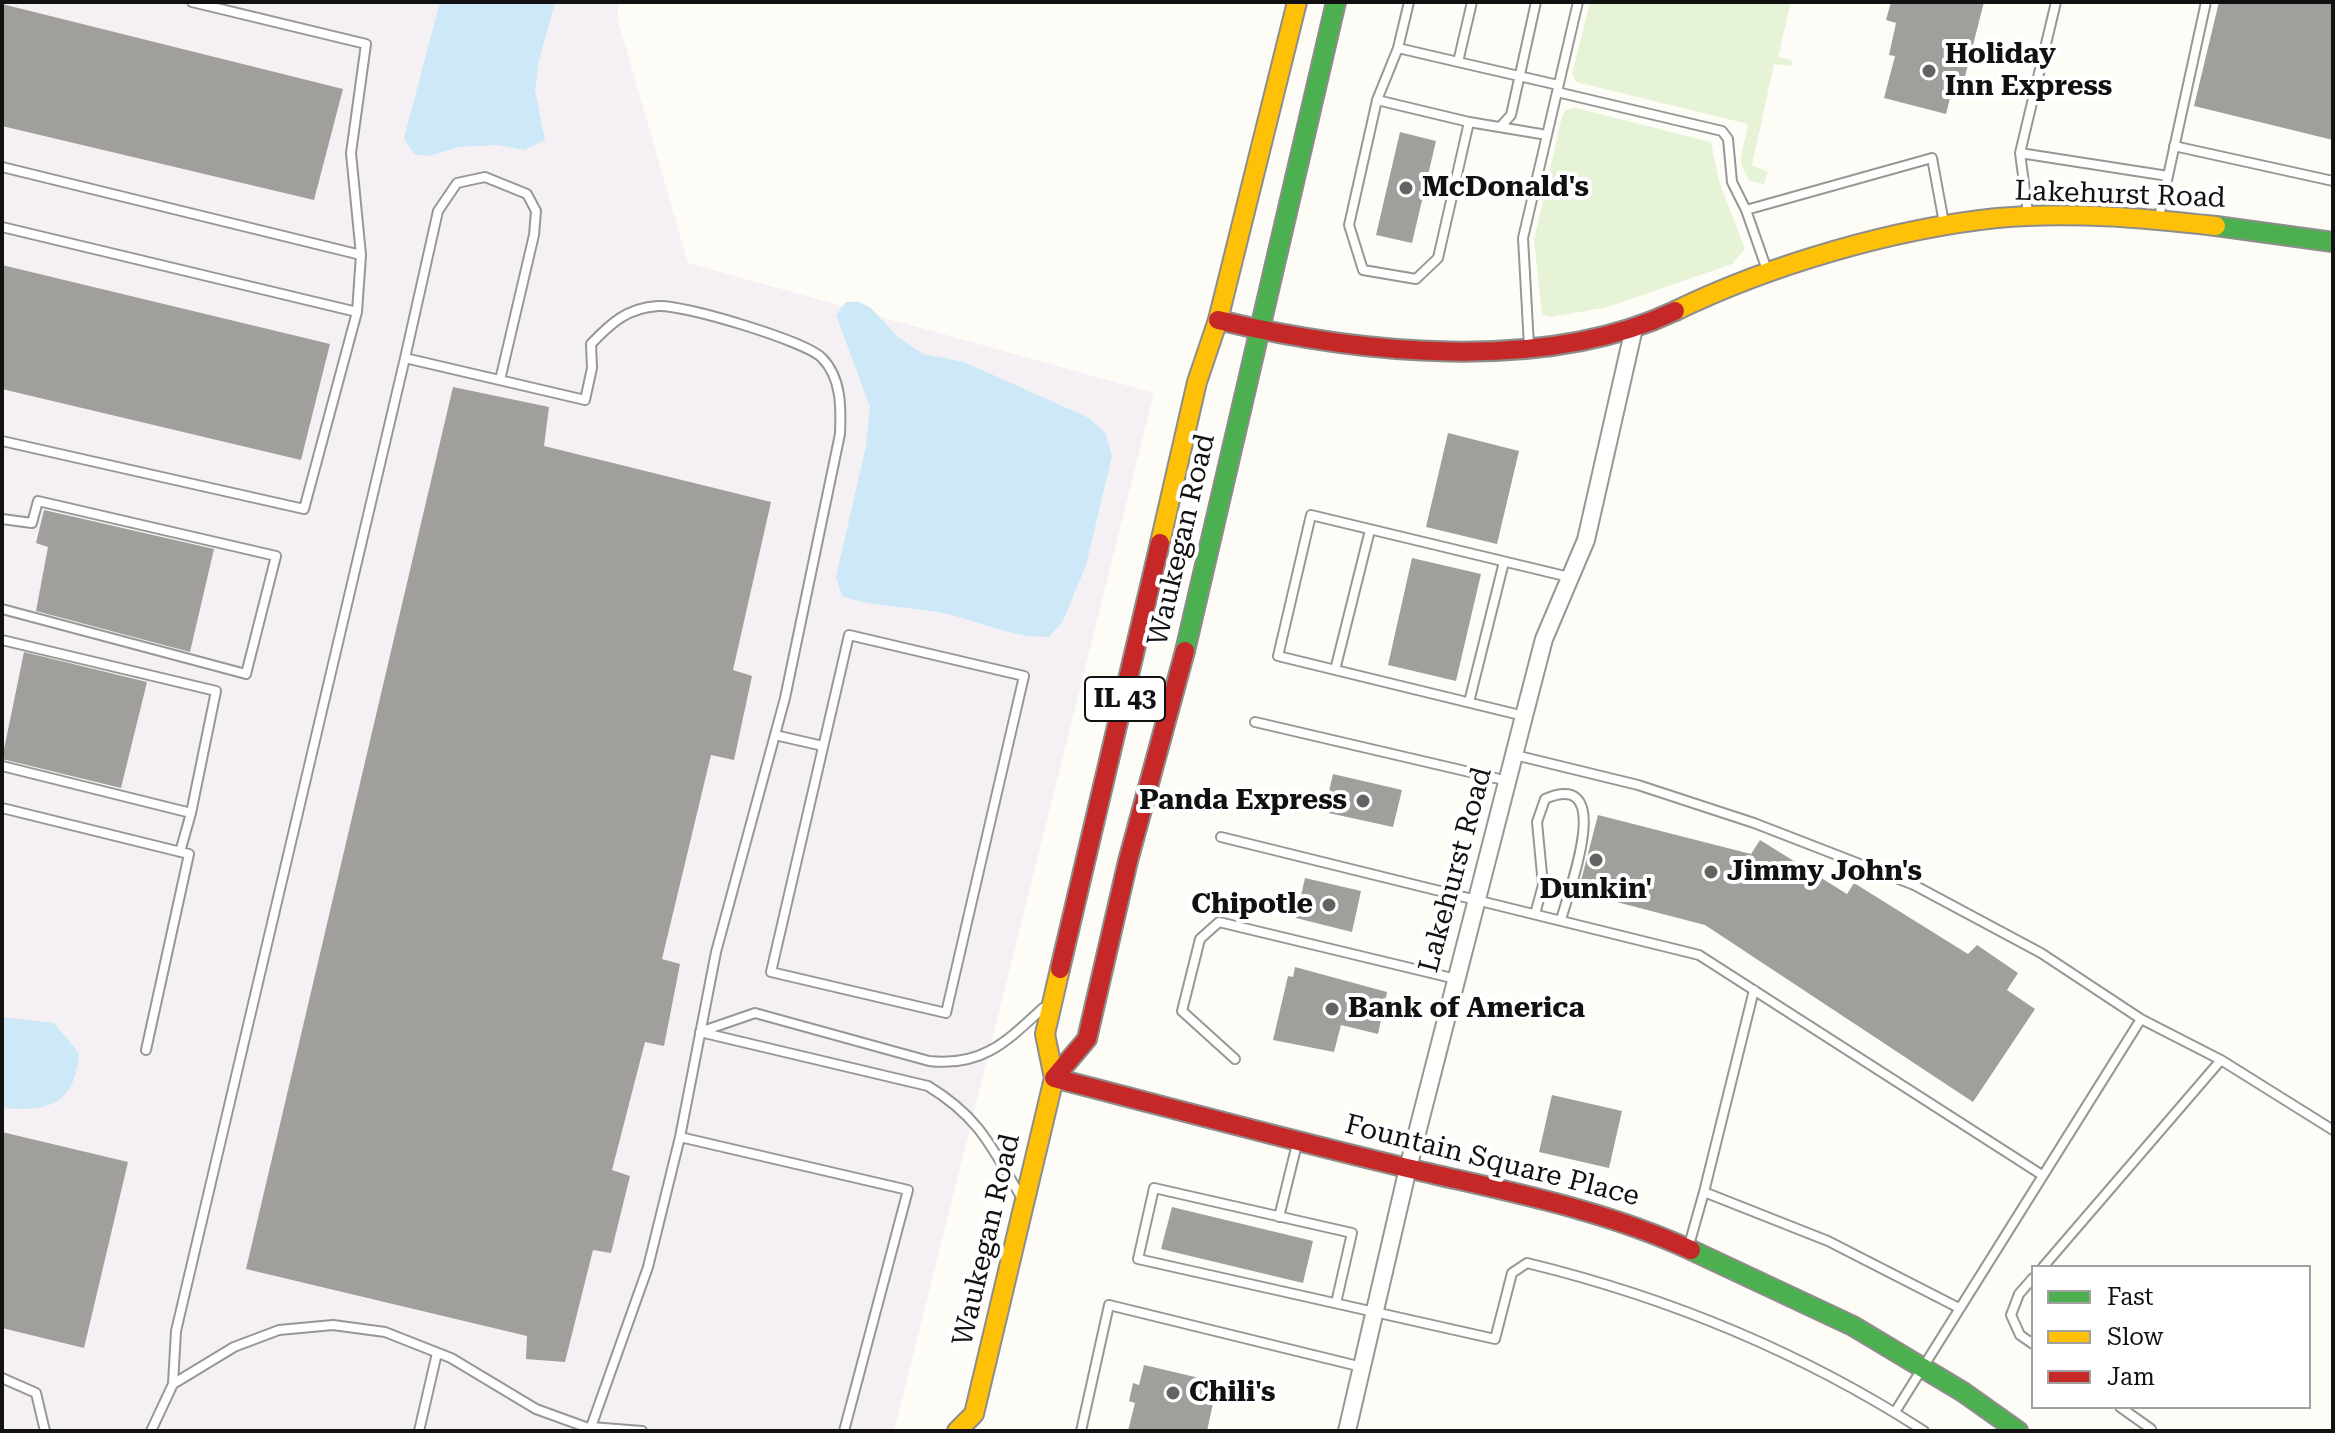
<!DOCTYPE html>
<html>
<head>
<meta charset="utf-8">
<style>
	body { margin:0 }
	#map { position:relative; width:2335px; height:1433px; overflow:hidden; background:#fdfcf7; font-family:"Roboto Serif",serif }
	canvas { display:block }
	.frame { position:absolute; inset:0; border:4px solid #111; pointer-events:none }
	.legend { position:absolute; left:2031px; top:1265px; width:280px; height:144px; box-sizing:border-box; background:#fff; border:2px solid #a0a0a0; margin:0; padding:10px 14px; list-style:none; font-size:24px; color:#111 }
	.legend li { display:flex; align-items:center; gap:16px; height:40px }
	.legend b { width:40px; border:2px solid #a0a0a0 }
</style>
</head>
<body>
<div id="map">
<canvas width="2335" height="1433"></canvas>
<div class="frame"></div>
<ul class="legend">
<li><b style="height:10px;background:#4caf50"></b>Fast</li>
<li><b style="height:10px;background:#ffc107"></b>Slow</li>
<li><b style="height:10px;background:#c62828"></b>Jam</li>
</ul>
</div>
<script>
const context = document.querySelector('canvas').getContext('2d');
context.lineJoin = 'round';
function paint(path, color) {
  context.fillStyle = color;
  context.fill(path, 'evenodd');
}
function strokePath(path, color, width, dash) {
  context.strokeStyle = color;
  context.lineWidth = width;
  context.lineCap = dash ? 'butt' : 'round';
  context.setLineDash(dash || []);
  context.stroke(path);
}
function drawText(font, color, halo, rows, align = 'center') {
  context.font = font + ' "Roboto Serif",serif';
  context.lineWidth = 8;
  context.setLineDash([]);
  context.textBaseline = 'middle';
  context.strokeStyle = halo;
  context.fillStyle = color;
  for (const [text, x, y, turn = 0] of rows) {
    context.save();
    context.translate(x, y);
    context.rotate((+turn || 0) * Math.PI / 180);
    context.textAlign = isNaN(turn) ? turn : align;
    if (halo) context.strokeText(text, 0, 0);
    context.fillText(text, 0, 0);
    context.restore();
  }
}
const industrial = new Path2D(`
	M2,2H619L617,17L688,263L1154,393L894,1431H2Z`);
const green = new Path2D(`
	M1590,2H1791L1778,57L1791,60L1793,66L1774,64L1752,165L1768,172L1764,184L1749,181L1740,162L1748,124L1576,82L1572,74Z
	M1576,108L1711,142L1719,181L1745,249L1732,264L1608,307L1551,317L1542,315L1534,240L1562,116L1566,110Z`);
const water = new Path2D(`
	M440,2H555L539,60L535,90L545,140L524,150L498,145L458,147L429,156L414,154L404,138Z
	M846,302H859L871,308L898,337L923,354L964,362L1089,418L1106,434L1112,456L1086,565L1063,621L1049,637C1013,638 982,622 947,614C912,606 876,608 842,596L836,577L866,446L870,407L836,315Z
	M2,1017L54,1023L79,1053C75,1105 48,1112 2,1108Z`);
const building = new Path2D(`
	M1891,2H1984L1962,88L1953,86L1946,114L1884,98L1895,56L1889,55L1896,23L1886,20Z
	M2219,2H2333V140L2194,106Z
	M2,4L343,89L314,200L2,126Z
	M1400,132L1436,141L1412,243L1376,235Z
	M2,265L330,344L301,460L2,389Z
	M453,387L549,407L544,446L771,502L733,670L752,676L734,760L711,755L662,959L680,964L664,1046L645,1042L612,1170L630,1176L611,1253L593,1250L565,1362L526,1359L527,1336L246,1269Z
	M1448,433L1519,451L1497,544L1426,527Z
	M44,510L214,549L190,652L36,611L48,547L36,543Z
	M1412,558L1481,574L1456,681L1388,665Z
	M24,652L147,682L121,788L2,759Z
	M1333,774L1402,790L1393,827L1324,812Z
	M1598,815L1751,854L1760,840L1847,894L1854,883L1968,954L1977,945L2018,973L2007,990L2035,1009L1973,1102L1705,925L1578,892Z
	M1305,878L1361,891L1352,932L1296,918Z
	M1295,967L1387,992L1378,1034L1341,1025L1334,1052L1273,1040L1288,976L1293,977Z
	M1552,1095L1622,1111L1609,1168L1539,1152Z
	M2,1132L128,1162L84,1348L2,1328Z
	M1172,1207L1313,1241L1303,1283L1161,1249Z
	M1144,1365L1208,1380V1383L1217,1385L1207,1431H1128L1135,1403L1129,1401L1133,1383L1139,1385Z`);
const lane = new Path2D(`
	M1409,2L1398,48L1458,62
	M1472,2L1458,62L1558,85
	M1398,48L1377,100L1349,225L1363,270L1416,279L1438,258L1469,122
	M1557,92L1722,131L1728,139L1732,182L1746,210
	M1377,100L1469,122L1547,135
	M1501,126L1511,115L1536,2
	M2174,146L2333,181
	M2020,153L2168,176
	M2,167L361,255L351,153L366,44L192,2
	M2028,213L2020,153L2056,2
	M2159,217L2206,2
	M2,227L357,312L304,509L2,441
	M1767,270L1746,210L1932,158L1944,223
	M357,312L361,255
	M1529,346L1523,238L1578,2
	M405,358L438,211L457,183L485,177L527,194L536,211L534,235L500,380
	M2,519L32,523L38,501L276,556L246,674L2,609
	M849,635L1024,676L946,1013L771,972Z
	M2,640L216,691L191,813L2,766
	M1335,670L1370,530
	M1469,702L1504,562
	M1524,716L1278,656L1311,515L1569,577
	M1255,722L1508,781
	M775,735L823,746
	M1515,755L1638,785L1754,823L1914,885L2041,953L2141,1019L1895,1412
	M2,808L189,854L146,1050
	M1221,837L1699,955L2042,1175
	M180,852L191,813
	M1535,914L1543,885L1537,822L1545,799C1617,768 1568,892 1561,920
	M1754,990L1704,1192L1828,1241L1959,1308
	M2141,1019L2221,1060L2333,1130
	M1235,1059L1182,1011L1200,939L1219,922L1456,979
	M680,1137L908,1190L844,1431
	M1020,1195C991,1146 979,1117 928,1086L700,1032L755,1013L929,1061C982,1067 1006,1042 1043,1008
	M1279,1217L1297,1144
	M1689,1245L1704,1192
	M2043,1267L2221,1060
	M2033,1278L2019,1294L2011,1315L2020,1335L2033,1344
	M1336,1303L1352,1233L1154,1188L1138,1259L1495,1339L1512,1273L1527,1263C1667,1297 1803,1353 1924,1431
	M2,1378L36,1393L45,1431
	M173,1384L176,1331L405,358L585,400L592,368L591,344C611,323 627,308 658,306C682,304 806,341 822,358C842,378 841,409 840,434L785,698L716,952L680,1137L648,1267L591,1427L642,1431
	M2120,1407L2151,1429
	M151,1431L173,1384L234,1347L279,1330L333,1325L385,1332L451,1358L536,1409L591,1429
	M419,1431L437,1353
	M1081,1431L1109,1305L1362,1367`);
const street = new Path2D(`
	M1347,1431L1408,1168L1524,716L1544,639L1586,540L1634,328`);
const fast = new Path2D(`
	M2216,226L2333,242
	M1185,651L1336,2
	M1691,1250L1853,1326L1963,1392L2018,1431`);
const slow = new Path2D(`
	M1675,311C1770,265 1892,229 1997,218C2070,211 2144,218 2216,226
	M1160,543L1197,382L1218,320L1297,2
	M957,1431L974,1414L1054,1078L1045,1034L1060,969`);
const jam = new Path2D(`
	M1218,320C1356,353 1543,374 1675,311
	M1060,969L1160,543
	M1054,1078C1171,1108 1289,1140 1407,1168C1504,1191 1600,1208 1691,1250
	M1054,1078L1087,1039L1128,861L1185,651`);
const markers = [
	[1929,71,8,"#646362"],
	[1406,188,8,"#646362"],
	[1363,801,8,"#646362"],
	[1596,860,8,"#646362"],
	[1711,872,8,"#646362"],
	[1329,905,8,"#646362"],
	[1332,1009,8,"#646362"],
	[1173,1393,8,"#646362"]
];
const shields = [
	[1125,699,80]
];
const shieldNames = [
	["IL 43",1125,699]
];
const poiNames = [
	["Holiday",1945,55],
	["Inn Express",1945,87],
	["McDonald's",1422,188],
	["Panda Express",1347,801,"right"],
	["Jimmy John's",1727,872],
	["Dunkin'",1596,890,"center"],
	["Chipotle",1313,905,"right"],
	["Bank of America",1348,1009],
	["Chili's",1189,1393]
];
const streetNames = [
	["Lakehurst Road",2120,195,2],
	["Waukegan Road",1182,540,-77],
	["Lakehurst Road",1456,870,-75],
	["Fountain Square Place",1492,1161,14],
	["Waukegan Road",987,1240,-77]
];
paint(industrial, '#f5f0f3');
paint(green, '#e7f3d7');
paint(water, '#cde8f7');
paint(building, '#a19f9c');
strokePath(lane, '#979795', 12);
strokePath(street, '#979795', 20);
strokePath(fast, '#8e8d8b', 22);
strokePath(slow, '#8e8d8b', 22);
strokePath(jam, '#8e8d8b', 22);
strokePath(lane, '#fffffe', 8);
strokePath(street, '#fffffe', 16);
strokePath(fast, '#4caf50', 18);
strokePath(slow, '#ffc107', 18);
strokePath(jam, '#c62828', 18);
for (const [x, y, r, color] of markers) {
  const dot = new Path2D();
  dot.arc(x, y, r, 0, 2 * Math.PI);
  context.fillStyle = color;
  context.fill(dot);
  strokePath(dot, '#fff', 3);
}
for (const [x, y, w] of shields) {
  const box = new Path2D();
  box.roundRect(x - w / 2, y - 22, w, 44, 6);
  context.fillStyle = '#fff';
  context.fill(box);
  strokePath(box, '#111', 2);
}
drawText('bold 26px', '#111', null, shieldNames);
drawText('bold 28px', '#111', '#fff', poiNames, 'left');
drawText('28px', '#111', '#fff', streetNames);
</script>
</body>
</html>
